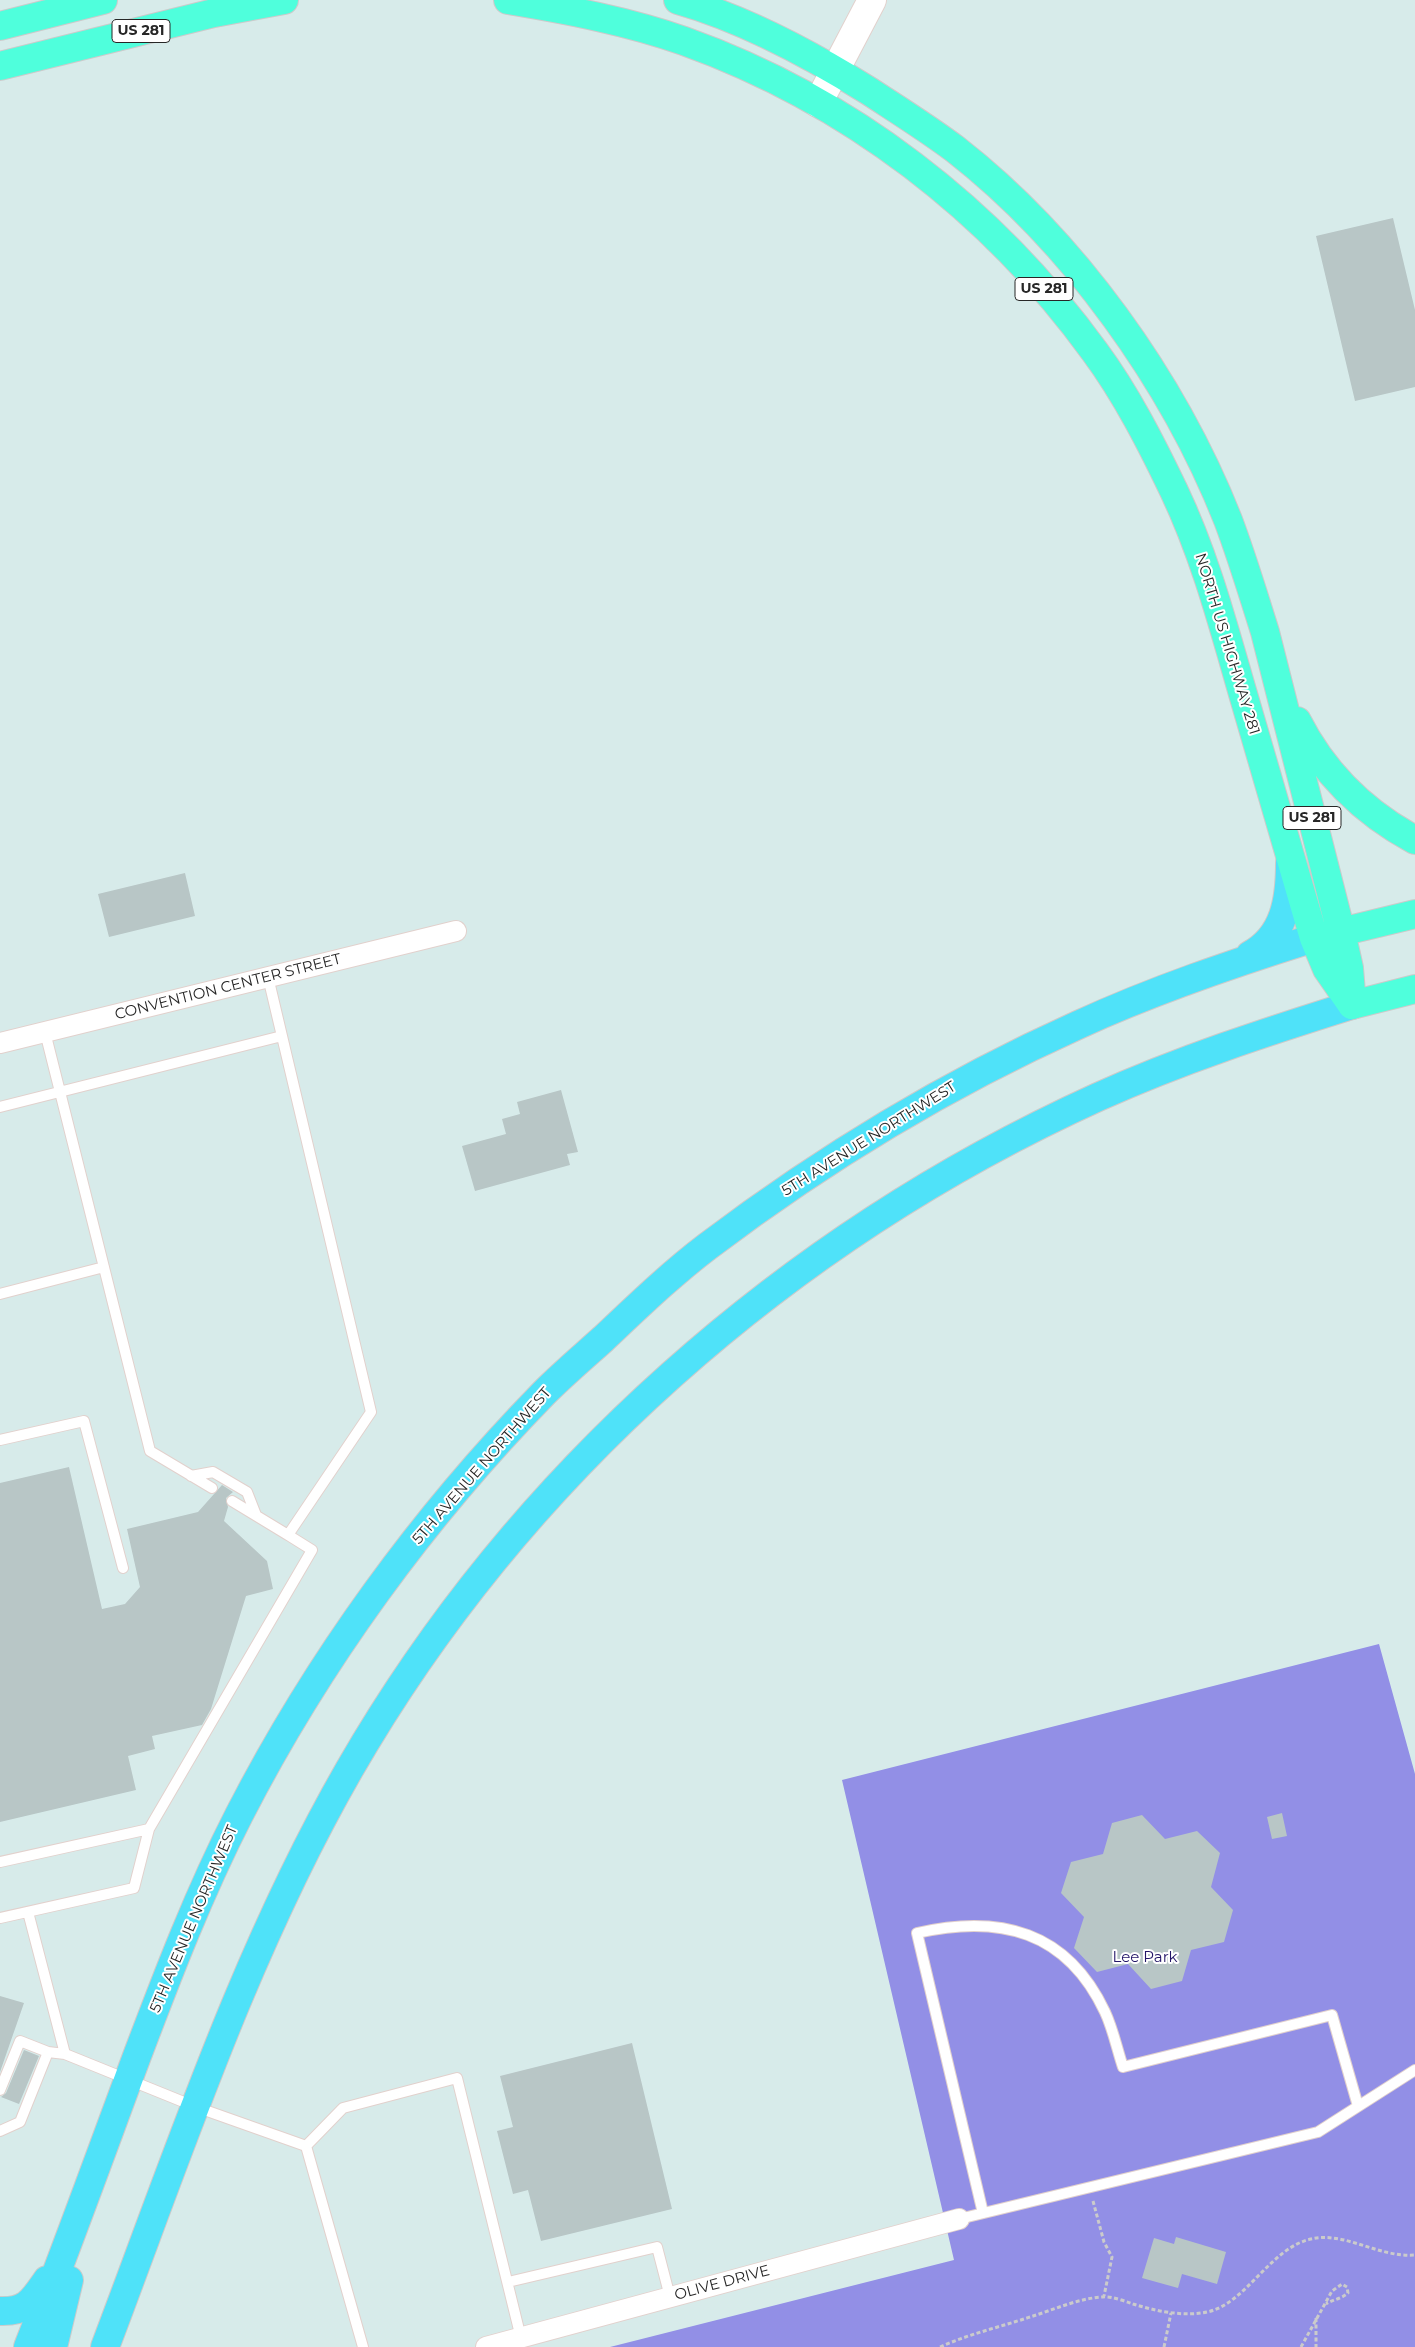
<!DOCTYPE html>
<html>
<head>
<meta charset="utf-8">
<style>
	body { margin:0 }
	canvas { display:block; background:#d7ebea }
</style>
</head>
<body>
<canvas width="1415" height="2347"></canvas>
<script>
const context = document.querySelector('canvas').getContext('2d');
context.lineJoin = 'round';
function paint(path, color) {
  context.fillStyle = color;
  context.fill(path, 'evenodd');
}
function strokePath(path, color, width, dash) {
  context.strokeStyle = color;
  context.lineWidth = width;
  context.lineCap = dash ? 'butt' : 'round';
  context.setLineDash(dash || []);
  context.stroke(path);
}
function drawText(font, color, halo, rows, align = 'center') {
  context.font = font + ' Montserrat,sans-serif';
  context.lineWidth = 4;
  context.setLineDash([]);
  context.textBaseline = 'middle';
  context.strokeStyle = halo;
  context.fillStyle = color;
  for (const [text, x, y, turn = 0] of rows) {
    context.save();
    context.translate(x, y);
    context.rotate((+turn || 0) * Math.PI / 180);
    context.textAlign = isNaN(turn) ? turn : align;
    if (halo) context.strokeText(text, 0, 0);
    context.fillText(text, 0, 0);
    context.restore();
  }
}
const green = new Path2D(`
	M1379,1644L1415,1774V2347H610L954,2260L842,1780Z`);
const building = new Path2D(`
	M1393,218L1415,310V387L1355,401L1316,236Z
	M185,873L195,916L109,937L98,894Z
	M561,1090L578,1152L567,1154L570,1165L475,1191L462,1146L506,1134L502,1119L520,1114L517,1102Z
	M69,1467L102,1609L125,1604L140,1587L127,1529L198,1512L222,1485L233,1492L226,1498L228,1507L224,1521L267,1561L273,1589L246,1596L211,1709L202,1725L152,1736L155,1749L128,1756L136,1790L0,1822V1483Z
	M1282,1813L1287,1836L1272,1839L1267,1817Z
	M1142,1815L1165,1839L1197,1831L1220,1853L1211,1887L1233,1910L1224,1942L1191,1950L1182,1981L1151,1989L1128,1964L1097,1972L1074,1948L1084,1917L1061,1893L1071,1862L1103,1854L1112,1823Z
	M0,1996L24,2003L0,2072Z
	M632,2043L672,2209L541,2241L528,2190L513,2194L497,2131L513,2127L500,2076Z
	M24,2050L39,2056L19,2104L1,2097L6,2093Z
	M1176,2237L1226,2252L1217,2284L1182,2274L1178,2288L1142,2278L1154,2238L1174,2244Z`);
const path = new Path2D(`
	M1093,2201L1104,2242L1112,2257L1104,2296
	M1316,2318V2347
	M940,2347C969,2334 1000,2327 1030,2317C1053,2310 1079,2298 1103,2297C1112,2296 1124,2301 1133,2304C1156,2311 1183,2317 1207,2312C1246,2304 1270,2248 1311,2239C1345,2231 1379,2258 1415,2255
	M1164,2347L1171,2313
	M1301,2347L1332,2291L1342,2284L1347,2287L1348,2293C1341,2299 1334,2299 1326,2304`);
const lane = new Path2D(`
	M45,1032L150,1451L212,1488
	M0,1107L282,1036
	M0,1294L104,1267
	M0,1440L84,1421L123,1568
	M191,1476L213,1472L247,1492L256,1515
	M232,1501L288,1535L371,1412L268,977
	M0,1862L149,1829L312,1550L288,1535
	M28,1912L65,2054L196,2107L306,2146L343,2108L457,2078L521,2338
	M0,1918L134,1888L149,1829
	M0,2090L20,2041L48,2052
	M0,2131L20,2122L48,2052L65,2054
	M306,2146L363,2347
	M983,2213L917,1933C1000,1914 1067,1931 1105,2012C1113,2029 1117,2049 1123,2067L1332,2015L1358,2106
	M959,2219L1318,2132L1415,2070
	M508,2282L657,2247L670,2297`);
const street = new Path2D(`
	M0,1043L456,931
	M486,2347L959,2219`);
const secondary = new Path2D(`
	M818,103L872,0`);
const primary = new Path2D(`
	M1250,955C1285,936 1290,899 1290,863
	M0,2311C27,2312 33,2300 47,2280
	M28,2347C66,2250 101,2153 137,2056C168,1974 199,1893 239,1815C318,1661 423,1517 544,1393C563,1374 583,1357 603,1339C637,1307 671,1274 708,1246C823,1159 947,1084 1078,1025C1154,990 1234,963 1314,938
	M53,2347L69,2280
	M105,2347C179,2152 245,1951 349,1770C520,1473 788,1238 1098,1097C1180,1060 1266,1032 1352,1005`);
const highway = new Path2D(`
	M508,0C568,10 627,21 684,41C849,100 992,210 1095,352C1126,394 1151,443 1174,491C1205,556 1223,625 1243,694C1267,775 1290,857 1314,938L1327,969L1352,1005
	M678,0C745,19 810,54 869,91C898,110 927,128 955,149C1073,241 1173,381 1228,520C1242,557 1253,594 1265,632L1341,932L1349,968L1352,1005
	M0,26L103,0
	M0,66L214,13L284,0
	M1297,721C1324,774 1363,812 1415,840
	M1324,936L1415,914
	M1352,1005L1415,989`);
const shields = [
	[141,31,58],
	[1044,289,58],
	[1312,818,58]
];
const shieldNames = [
	["US 281",141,31],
	["US 281",1044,289],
	["US 281",1312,818]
];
const streetNames = [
	["NORTH US HIGHWAY 281",1227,644,73],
	["CONVENTION CENTER STREET",228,987,-14],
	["5TH AVENUE NORTHWEST",869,1139,-32],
	["5TH AVENUE NORTHWEST",482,1466,-49],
	["5TH AVENUE NORTHWEST",194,1919,-67],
	["OLIVE DRIVE",722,2283,-15]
];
const parkNames = [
	["Lee Park",1145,1958]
];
paint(green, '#928fe6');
paint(building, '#b8c6c6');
strokePath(lane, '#e2d1cd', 12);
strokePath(street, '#e2d1cd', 22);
strokePath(secondary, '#e2d1cd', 30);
strokePath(primary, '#cbcbcb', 30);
strokePath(highway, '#cbcbcb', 30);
strokePath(path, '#cbcbcb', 3, [4, 2.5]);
strokePath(lane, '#fff', 10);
strokePath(street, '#fff', 20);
strokePath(secondary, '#fff', 28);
strokePath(primary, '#4fe2f9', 28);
strokePath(highway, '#4fffdc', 28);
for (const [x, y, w] of shields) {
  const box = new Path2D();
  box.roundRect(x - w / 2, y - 11.5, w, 23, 4);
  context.fillStyle = '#fff';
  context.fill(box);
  strokePath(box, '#272727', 1);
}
drawText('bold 14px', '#272727', null, shieldNames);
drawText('15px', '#272727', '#fff', streetNames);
drawText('15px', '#221467', '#fff', parkNames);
</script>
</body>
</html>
